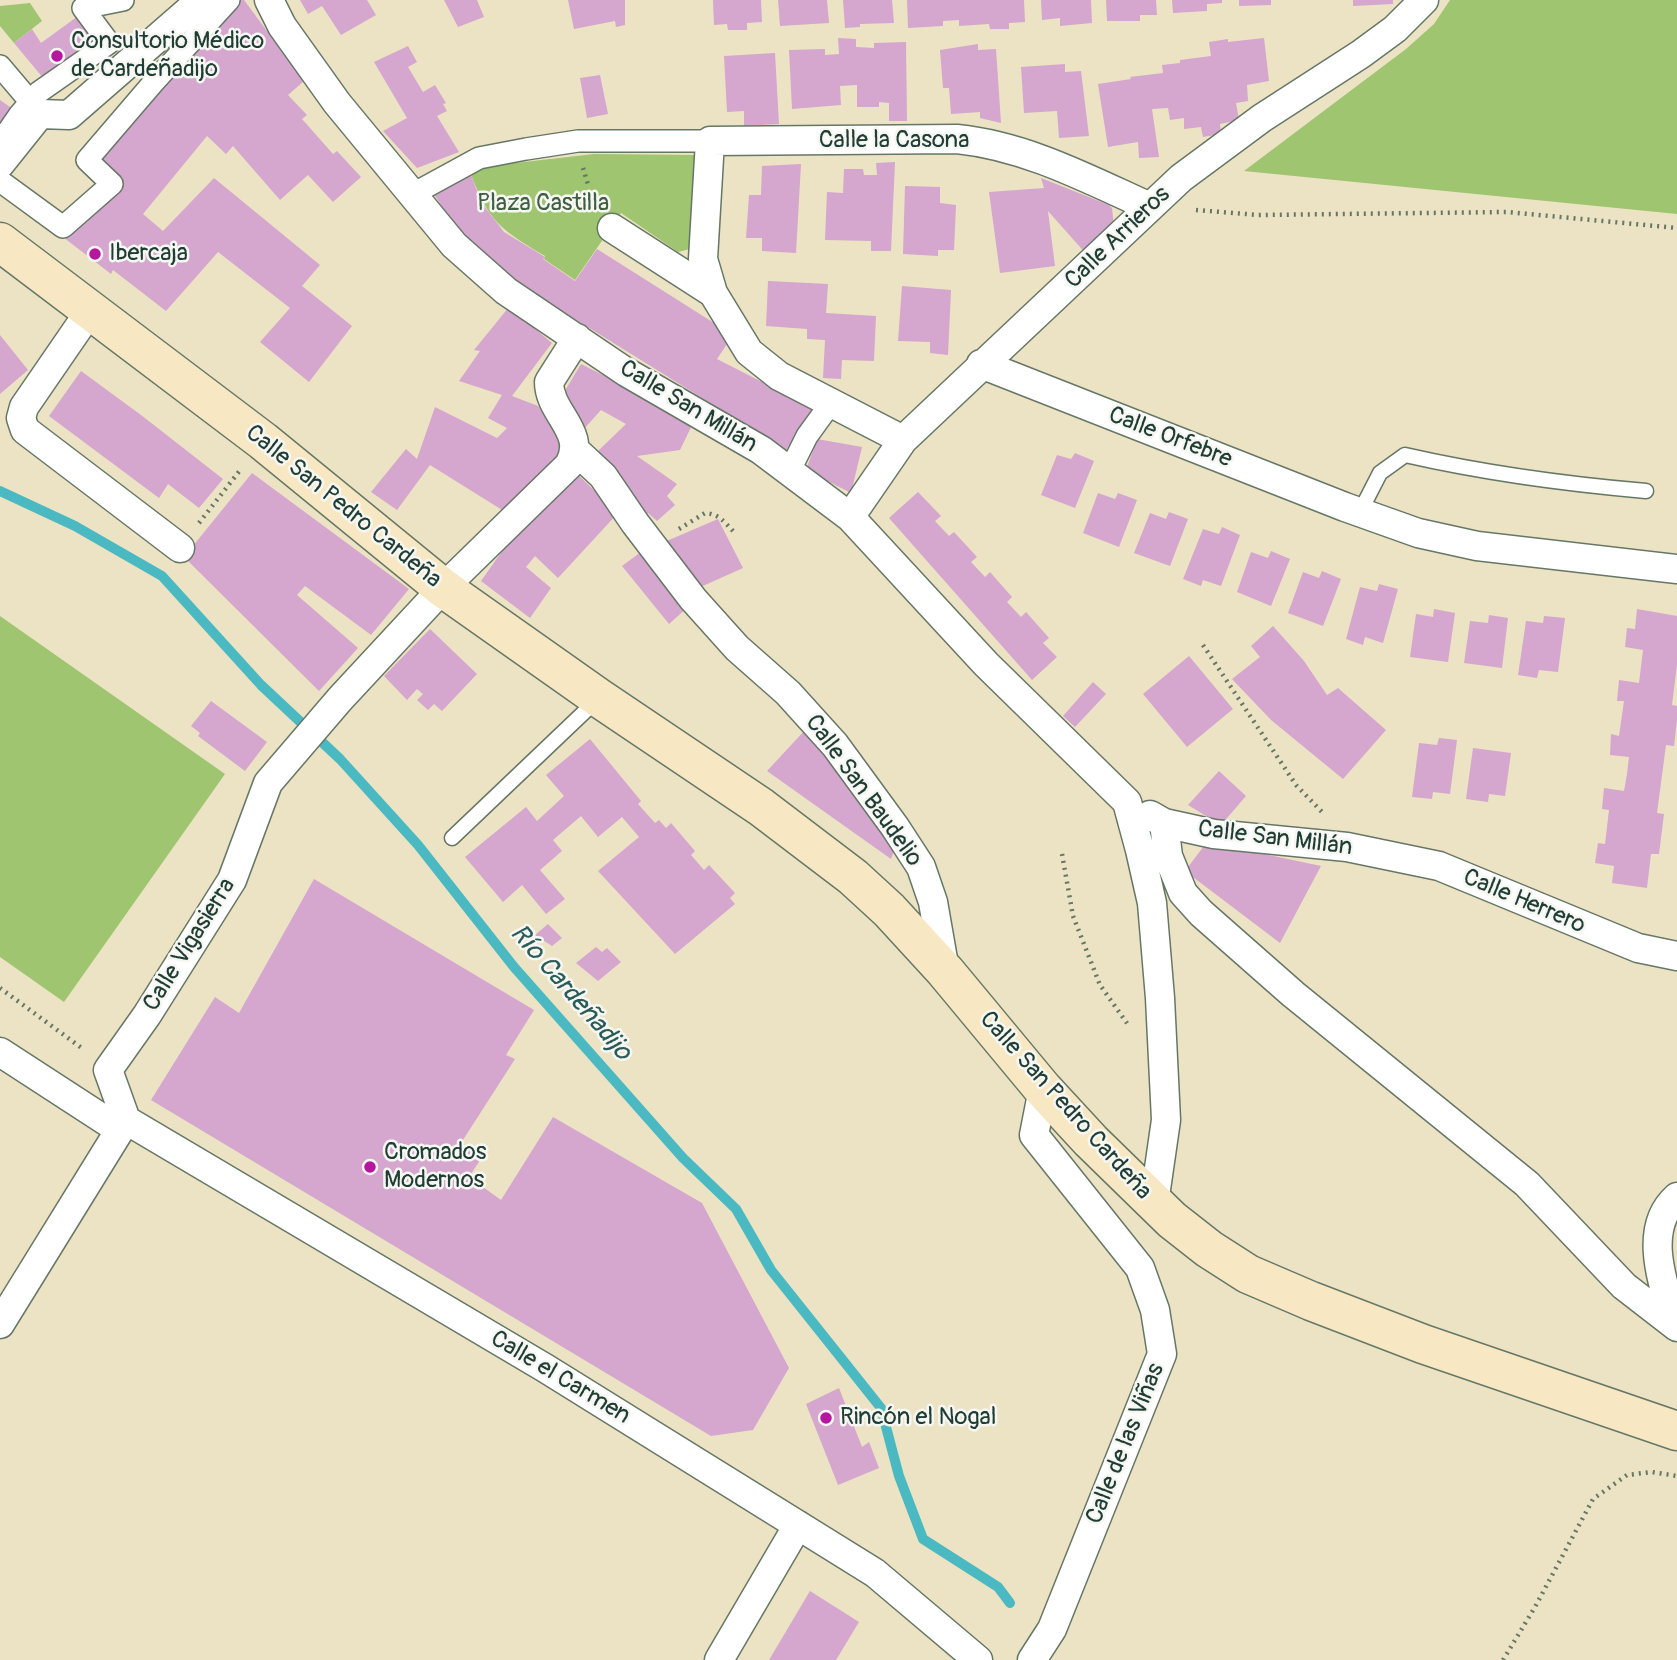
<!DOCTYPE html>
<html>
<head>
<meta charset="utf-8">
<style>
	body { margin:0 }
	canvas { display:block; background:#ebe3c4 }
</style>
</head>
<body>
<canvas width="1677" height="1660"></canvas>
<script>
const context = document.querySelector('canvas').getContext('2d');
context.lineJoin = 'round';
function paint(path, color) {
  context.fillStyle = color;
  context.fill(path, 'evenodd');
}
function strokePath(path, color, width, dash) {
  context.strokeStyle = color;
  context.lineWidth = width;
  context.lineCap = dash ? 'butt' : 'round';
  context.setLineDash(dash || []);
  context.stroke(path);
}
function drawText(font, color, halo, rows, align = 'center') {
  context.font = font + ' Pangolin,sans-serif';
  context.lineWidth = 5;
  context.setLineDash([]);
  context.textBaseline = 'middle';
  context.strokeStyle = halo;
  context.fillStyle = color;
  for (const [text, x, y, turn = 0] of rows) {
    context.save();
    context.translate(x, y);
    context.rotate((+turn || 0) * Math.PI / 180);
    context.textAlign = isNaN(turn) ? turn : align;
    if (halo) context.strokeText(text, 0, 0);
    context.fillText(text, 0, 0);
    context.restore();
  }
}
const green = new Path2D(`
	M1450,0H1677V214L1244,171L1406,49L1434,24Z
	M30,3L42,21L14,43L0,26V6Z
	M594,154L696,155L690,249L678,252L621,213L575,280L544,259L545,256C500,229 489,222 470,172L489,166Z
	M0,616L225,774L64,1002L0,957Z`);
const stream = new Path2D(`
	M0,491L75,526L162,576L261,685L340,759L418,845L514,967L683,1158L736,1209L771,1270L881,1408L899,1476L923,1539L998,1587L1010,1603`);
const building = new Path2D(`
	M229,0H244L304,81L288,95L307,115L302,119L333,154L337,151L361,177L333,202L308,175L280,200L233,146L226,154L207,136L143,214L163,231L214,178L320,265L302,286L352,326L309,382L260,342L290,308L218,252L166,311L113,270L111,274L63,237V227L112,184L87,160Z
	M300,0H367L376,15L341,35L322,6L308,14Z
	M444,0H477L484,17L458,27Z
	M568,0H625V25L616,27L615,21L574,29Z
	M713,0H761L762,22L747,23V30H728L727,24L714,25Z
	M778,0H827L829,23L780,26Z
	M843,0H892L894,23L860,24V27L845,28Z
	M907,0H1024L1025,22L1009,23V29H990L989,24L959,26V20L943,21V26L908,28Z
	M1041,0H1091L1092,23L1060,26V18L1042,20Z
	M1106,0H1156L1157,15H1140V21H1107Z
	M1172,0H1222V3L1207,4V11L1173,13Z
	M1239,0H1271V5L1239,6Z
	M1353,0H1393V4L1353,6Z
	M85,11L109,43L49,85L14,43L32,29L41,43Z
	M838,38L856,39V47L874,48V43L906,42L907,121H889V103L879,102V107H857V85L840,86L841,105L792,109L789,50L825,49V55L839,54Z
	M1264,38L1269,81L1247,85L1248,101L1236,103L1239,120L1220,124L1221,134L1203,137L1201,127L1184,129V118L1170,120L1168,108L1152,109L1159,157L1139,158L1138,142L1108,147L1098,84L1131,79L1130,77L1163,73L1162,65L1180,63V60L1211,56L1209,42L1228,39V42Z
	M978,44V50L996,49L1001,123L980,118V112L951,114L949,88H943L940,50Z
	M408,46L417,62L408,67L423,92L435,85L446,103L443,104L447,111L437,116L459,152L417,168L383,131L407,118L374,62Z
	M775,53L779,124L744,126V111L727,112L724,56Z
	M1065,64V72L1081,71L1089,136L1059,138L1057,111L1024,113L1021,67Z
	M600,75L608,114L587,118L580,78Z
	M0,100L20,114L0,143Z
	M895,162L891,251H871V241L825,240L827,192L843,193L844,169H863L864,175H877L876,163Z
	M801,164L796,253L762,251V238H746L749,195H761L762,166Z
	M470,172L481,202L504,232L545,257L543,259L575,281L597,249L733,335L717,359L813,408L786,450L557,308L472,253L431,190Z
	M1041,178L1109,205L1112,208L1114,227L1088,256L1048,211L1055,266L1000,273L989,192L1044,188Z
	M905,186L940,187V203L956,205L954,250H938V256L903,254Z
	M768,281L828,284L826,313L876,316L874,361L842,360L841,379L823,378L825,340L807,339V329L766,326Z
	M902,286L951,290L948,355L930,353V342L898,341Z
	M509,307L552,343L512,396L538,406L568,448L507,513L430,465L397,510L371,492L406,449L417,459L435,407L497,438L507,428L488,418L502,395L459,381L480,351L474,350Z
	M0,335L28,370L0,394Z
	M581,364L694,421L680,450L637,456L677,484L667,496L675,505L657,521L648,513L644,517L615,478L598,451L626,424L601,410L583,430L560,399Z
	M81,371L141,415L223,479L199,508L168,484L159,498L49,416Z
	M817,439L862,447L851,493L806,470Z
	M1075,453L1094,461L1075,508L1041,495L1057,455L1071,459Z
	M252,473L409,589L371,635L305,586L297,595L358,648L319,691L184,557Z
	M577,474L618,513L558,578L535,556L526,567L551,588L530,618L481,581L517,530L520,534Z
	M918,492L941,516L935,521L949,536L954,532L977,557L971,562L985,577L990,572L1012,597L1007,602L1021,617L1026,612L1049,638L1043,643L1057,657L1032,680L889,518Z
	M1098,493L1115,499L1118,493L1137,500L1119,547L1083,533Z
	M1169,512L1188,519L1170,566L1134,553L1150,513L1166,519Z
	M718,519L743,568L694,590L662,543Z
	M1222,527L1240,535L1221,586L1203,580L1201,586L1183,579L1203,529L1219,534Z
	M1271,551L1290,559L1271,606L1237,592L1251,552L1268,558Z
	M641,552L688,607L669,624L622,566Z
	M1322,571L1341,579L1323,626L1288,613L1303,572L1319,578Z
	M1379,584L1398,589L1383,643L1365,637L1363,645L1346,639L1360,587L1377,591Z
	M1434,609L1455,613L1448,662L1410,657L1416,614L1433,617Z
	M1637,609L1677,616V665L1672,705L1677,706V720L1674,746L1666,745L1657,813L1664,814L1659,854H1651L1647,888L1612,883L1614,866L1595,863L1598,843L1605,844L1609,810L1602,809L1604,788L1624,791L1627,774L1629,757L1610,755L1611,734L1619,736L1624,701H1617L1619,680L1639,683L1643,650L1625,647L1627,628L1635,629Z
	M1489,615L1508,618L1502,668L1464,663L1470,621L1488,623Z
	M1544,616L1565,618L1558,672L1539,670L1537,678L1518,675L1526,621L1543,623Z
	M1273,626L1304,661L1327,695L1338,688L1386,730L1343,779L1271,720L1232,679L1260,657L1251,646Z
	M430,629L477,674L442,711L434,704L428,710L417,700L423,694L417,689L407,700L384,676Z
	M1189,656L1233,709L1187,747L1143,694Z
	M1093,682L1106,694L1075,727L1063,716Z
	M211,701L267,742L245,771L198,736L200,733L191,726Z
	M806,729L895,848L891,859L767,771Z
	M1439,738L1457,740L1450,794L1433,792L1432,799L1412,797L1419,743L1437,745Z
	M590,739L641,801L638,804L655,823L659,820L666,828L671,823L695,851L691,855L704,870L709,865L735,893L730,898L735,904L675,954L598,871L639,837L622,817L598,837L581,816L553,840L562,851L540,870L565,899L546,914L522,885L503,902L465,857L526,807L537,821L564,796L546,775Z
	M1473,748L1511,753L1505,796L1489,794L1488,802L1466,799Z
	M1219,771L1246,796L1221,825L1188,805Z
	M1207,842L1321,866L1280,943L1185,871Z
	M314,879L534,1010L506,1055L515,1059L461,1143L482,1157L469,1177L501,1200L553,1117L702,1203L789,1368L753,1430L711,1436L151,1100L215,997L239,1013Z
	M548,924L562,938L552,946L535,935Z
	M596,947L602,952L607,948L621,962L598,981L576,963Z
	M839,1388L862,1447L869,1442L879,1468L838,1485L806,1404Z
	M810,1591L859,1622L836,1660H769Z`);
const path = new Path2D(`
	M583,168L589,188
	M1196,210L1258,215L1507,212L1677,228
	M199,523L241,469
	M679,529L705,513C720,514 725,523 735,533
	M1203,645L1296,785L1322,812
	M1062,854L1073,916L1100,985L1129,1026
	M0,988L83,1049
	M1503,1660L1535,1607L1593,1499L1627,1475L1652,1472L1677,1476`);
const service = new Path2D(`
	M1360,512L1380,473L1405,455C1484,473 1565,484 1646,491
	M452,838L598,699`);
const pedestrian = new Path2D(`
	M0,66L39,112
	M0,143L20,114L39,92L109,43L83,8L123,0
	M0,181L63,227L112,184L87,160L153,83L229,0
	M413,194L479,158L526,149L578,141H710
	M789,472L807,436L831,403`);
const minor = new Path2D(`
	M269,0L282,26L337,103L454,245L506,291L626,372L761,450L850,517L986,664L1127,802L1140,850L1152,903L1160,998L1166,1120L1154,1203
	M0,164L40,114L69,115L201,0
	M612,228L713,293
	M90,311L24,407L21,418L25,430L180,548
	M981,364L1345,507L1418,533L1477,546L1677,569
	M903,440L779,376L749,352L713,293L703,259L710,141L957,139C1026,146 1088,179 1150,207
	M575,450L603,476L635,523L693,599L737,648L788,693L835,745L895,827L921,867L933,902L945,971
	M850,517L903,440L1181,178L1262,118L1361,54L1395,29L1424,0
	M1150,815L1164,823L1214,834L1347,847L1439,866L1638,948L1677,956
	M1164,823L1168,856L1183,893L1201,913L1293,994L1527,1184L1624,1286L1677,1327
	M0,1052L120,1130
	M126,1120L545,1368L875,1573L978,1660
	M0,1324L126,1120L108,1070L147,1015L232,880L268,783L340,699L443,588L569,465C588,432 549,414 549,382L577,338
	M1675,1325C1664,1286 1641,1229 1677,1197
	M719,1660L798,1525
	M1032,1660L1052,1629L1162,1354L1155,1310L1140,1268L1034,1135L1043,1089`);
const secondary = new Path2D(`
	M0,242L263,441L443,588L599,698L761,807L853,877L889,910L945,971L1043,1089L1091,1141L1172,1220L1209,1249L1248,1274L1311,1301L1423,1344L1677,1431`);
const markers = [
	[57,56,7,"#b5179e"],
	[95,254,7,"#b5179e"],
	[370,1167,7,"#b5179e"],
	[826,1418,7,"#b5179e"]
];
const poiNames = [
	["Consultorio Médico",71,42],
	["de Cardeñadijo",71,70],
	["Ibercaja",109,254],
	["Cromados",384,1153],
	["Modernos",384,1181],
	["Rincón el Nogal",840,1418]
];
const streetNames = [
	["Calle la Casona",894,141],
	["Calle Arrieros",1118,238,-44],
	["Calle San Millán",688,407,31],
	["Calle Orfebre",1170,438,21],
	["Calle San Pedro Cardeña",343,507,39],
	["Calle San Baudelio",863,791,54],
	["Calle San Millán",1275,839,7],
	["Calle Herrero",1524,902,23],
	["Calle Vigasierra",190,945,-58],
	["Calle San Pedro Cardeña",1065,1106,48],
	["Calle el Carmen",560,1378,31],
	["Calle de las Viñas",1126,1444,-68]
];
const parkNames = [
	["Plaza Castilla",543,204]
];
const waterNames = [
	["Río Cardeñadijo",570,993,49]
];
paint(green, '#9fc570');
strokePath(stream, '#4ab9c1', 10);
paint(building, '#d5a6ce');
strokePath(service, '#676', 17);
strokePath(pedestrian, '#676', 24);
strokePath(minor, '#676', 31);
strokePath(secondary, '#676', 41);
strokePath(path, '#676', 4.5, [2, 5]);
strokePath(service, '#fff', 14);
strokePath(pedestrian, '#fff', 21);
strokePath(minor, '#fff', 28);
strokePath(secondary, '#f7e8c3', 38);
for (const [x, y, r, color] of markers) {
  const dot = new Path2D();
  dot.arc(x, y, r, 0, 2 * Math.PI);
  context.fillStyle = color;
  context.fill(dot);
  strokePath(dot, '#f6f6f2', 2.5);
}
drawText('24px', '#1f3d34', '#f6f6f2', poiNames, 'left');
drawText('24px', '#1f3d34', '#f6f6f2', streetNames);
drawText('24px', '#3f5f43', '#f6f6f2', parkNames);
drawText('italic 26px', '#2a5c57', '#f6f6f2', waterNames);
</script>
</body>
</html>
